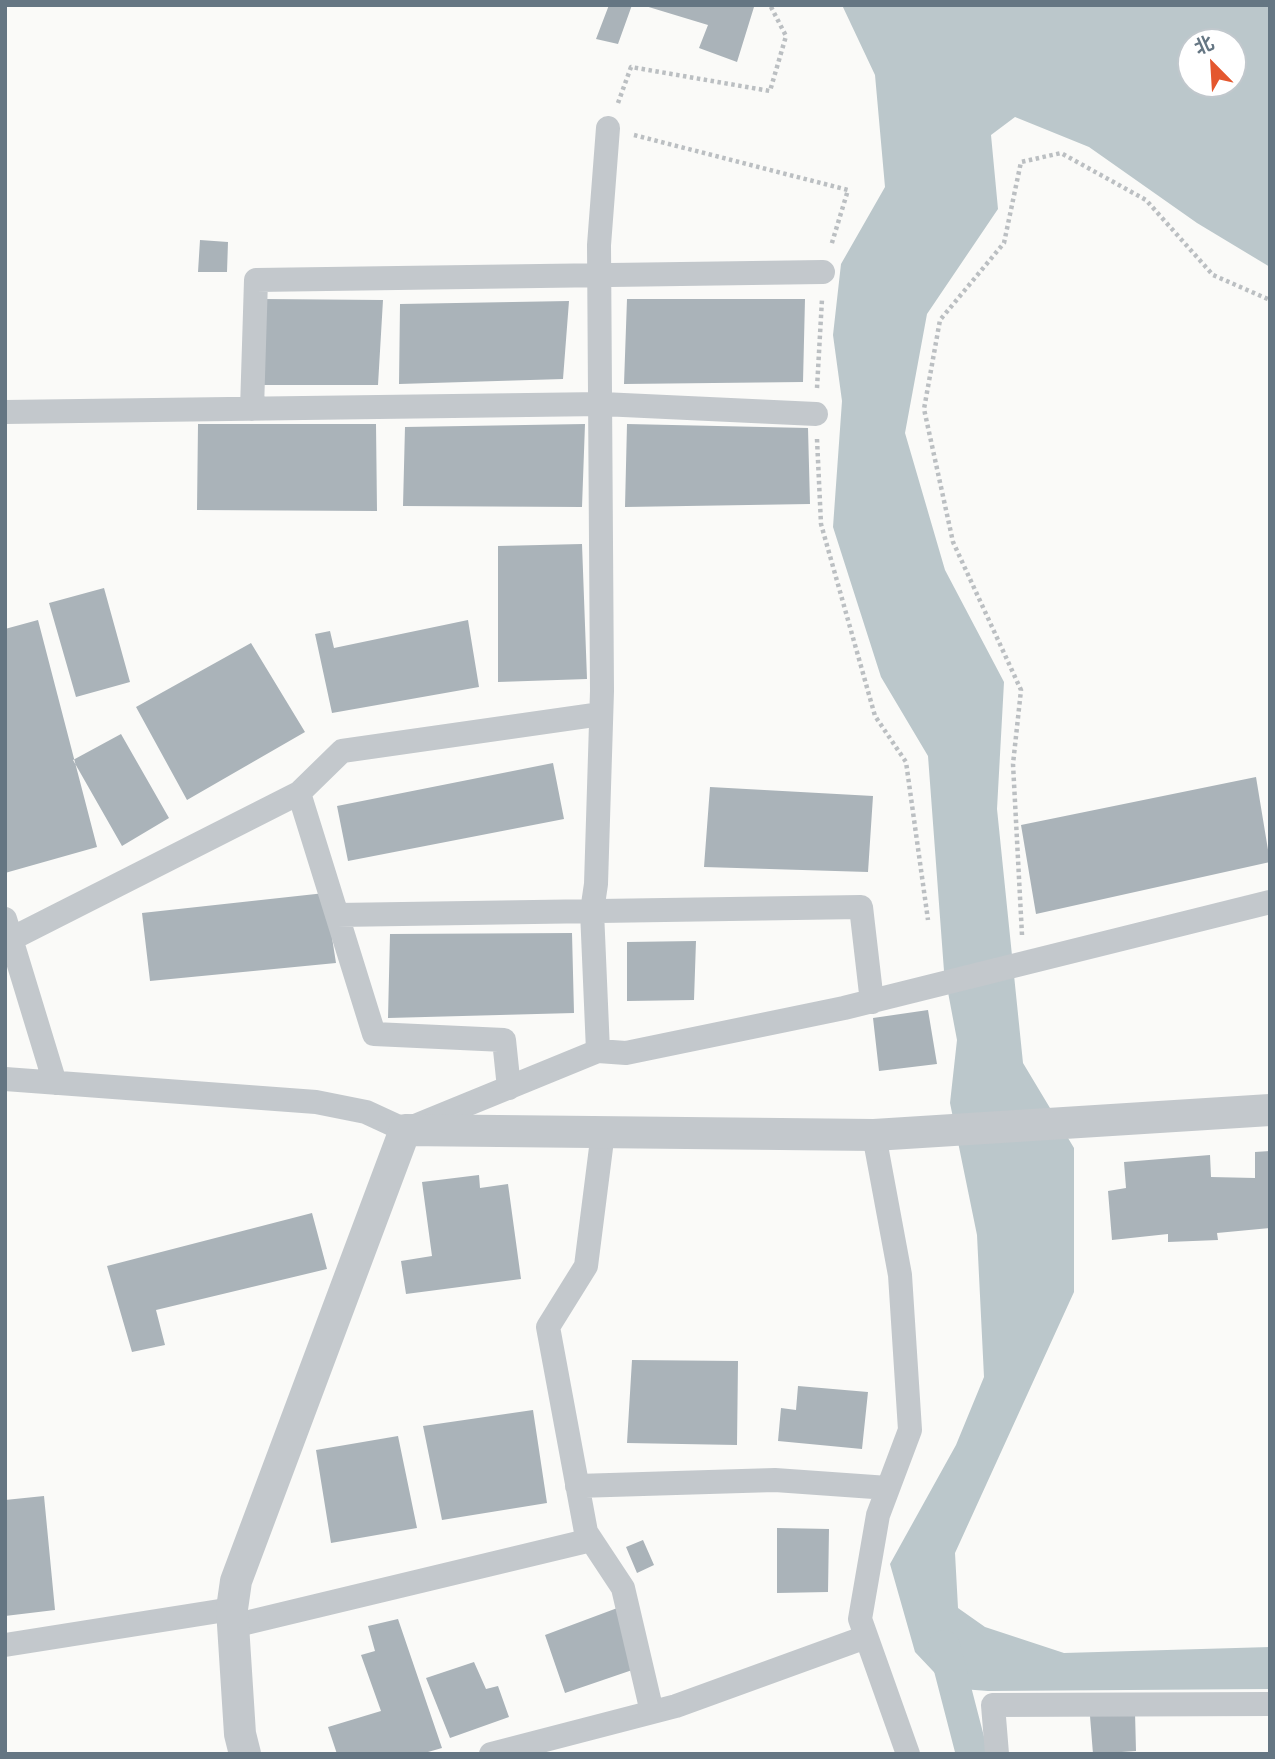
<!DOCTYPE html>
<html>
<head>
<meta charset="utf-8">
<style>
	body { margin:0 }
	#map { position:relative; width:1275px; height:1759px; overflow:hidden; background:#fafaf8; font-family:Figtree,"Noto Sans SC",sans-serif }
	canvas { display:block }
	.frame { position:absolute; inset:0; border:7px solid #657683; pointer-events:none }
	.north { position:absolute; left:1177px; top:28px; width:70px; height:70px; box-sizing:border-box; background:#fff; border:2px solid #c1c8cd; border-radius:50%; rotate:336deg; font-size:19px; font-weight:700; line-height:28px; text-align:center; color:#657683 }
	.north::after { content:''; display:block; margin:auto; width:24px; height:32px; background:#e4572e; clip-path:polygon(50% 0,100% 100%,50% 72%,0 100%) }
</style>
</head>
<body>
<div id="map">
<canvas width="1275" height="1759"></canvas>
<div class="frame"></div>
<div class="north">北</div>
</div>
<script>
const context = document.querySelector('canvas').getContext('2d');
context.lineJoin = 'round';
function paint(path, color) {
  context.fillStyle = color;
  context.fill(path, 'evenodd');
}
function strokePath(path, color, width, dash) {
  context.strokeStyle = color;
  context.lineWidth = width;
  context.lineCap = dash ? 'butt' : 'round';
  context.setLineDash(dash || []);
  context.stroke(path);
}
const water = new Path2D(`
	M842,5H1270V267L1197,223L1089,147L1015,117L991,135L998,209L927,314L905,433L945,570L1004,682L997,809L1023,1063L1074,1148V1292L955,1553L958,1608L985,1627L1064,1653L1270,1647V1689L988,1691L949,1688L915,1652L890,1564L956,1445L984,1377L977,1235L950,1103L957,1040L944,971L928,756L881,677L833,527L842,401L833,335L841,264L885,187L875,75ZM1191,42H1233V84H1191Z`);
const canal = new Path2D(`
	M944,1646L972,1754`);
const building = new Path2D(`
	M609,5H632L618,44L596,39Z
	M642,5H748L754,7L737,62L699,48L708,25Z
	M200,240L228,242L227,272H198Z
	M263,299L383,300L378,385H260Z
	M627,299H805L803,382L624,384Z
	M569,301L563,379L399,384L400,304Z
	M198,424H376L377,511L197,510Z
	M585,424L582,507L403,506L405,427Z
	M627,424L808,428L810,504L625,507Z
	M582,544L587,679L498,682V546Z
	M104,588L130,682L76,697L49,603Z
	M38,620L97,847L5,873V629Z
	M468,620L479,687L332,713L315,634L330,631L334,648Z
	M251,643L305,732L187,800L136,707Z
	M121,734L169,818L122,846L73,760Z
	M553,763L564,819L348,861L337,806Z
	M1256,777L1270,862L1036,914L1021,825Z
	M710,787L873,796L868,872L704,867Z
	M325,893L336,963L150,981L142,913Z
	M572,933L574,1013L388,1018L390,934Z
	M696,941L694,1000L627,1001V942Z
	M928,1010L937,1064L879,1071L873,1018Z
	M1270,1151V1228L1217,1233L1218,1240L1168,1242V1234L1112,1240L1108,1191L1126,1188L1124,1162L1210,1155L1211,1177L1255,1178V1152Z
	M479,1175L480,1188L508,1184L521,1279L406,1294L401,1261L432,1256L422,1182Z
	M312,1213L327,1269L156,1310L165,1345L132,1352L107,1266Z
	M632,1360L738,1361L737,1445L627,1443Z
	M798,1386L868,1392L862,1449L778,1441L781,1408L796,1410Z
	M533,1410L547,1503L442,1520L423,1426Z
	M398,1436L417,1528L331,1543L316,1450Z
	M44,1496L55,1610L5,1616V1500Z
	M777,1528L829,1529L828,1592L777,1593Z
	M643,1540L654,1565L637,1573L626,1547Z
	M620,1607L644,1666L565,1693L545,1635Z
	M398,1619L442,1748L421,1754H337L328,1727L381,1711L361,1655L375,1651L368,1626Z
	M474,1662L486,1689L498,1686L509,1717L450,1738L426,1678Z
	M1135,1712L1136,1751L1093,1754L1090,1716Z`);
const path = new Path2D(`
	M618,103L631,67L770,91L786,36L770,5
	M634,135L848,190L831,246
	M817,388L822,299
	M817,439L821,524L875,716L906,762L928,920
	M1022,935L1013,764L1021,690L953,542L924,409L940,320L1004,243L1021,162L1061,153L1146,200L1213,275L1270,300`);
const minor = new Path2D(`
	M252,409L256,280L823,272
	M5,412L602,404L816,414
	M299,793L374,1034L504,1040L509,1088
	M337,915L861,907L872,1002
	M5,919L55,1083
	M11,939L299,793L342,751L601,714
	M598,1051L592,911L596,884L602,691L599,245L608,128
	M5,1079L316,1102L366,1112L405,1130L598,1051L626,1053L844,1008L1270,902
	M603,1132L586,1266L548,1327L586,1532L623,1588L652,1712
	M874,1135L900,1275L910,1430L878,1515L860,1619L908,1754
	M577,1486L775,1480L888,1488
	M233,1626L591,1540
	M5,1645L232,1609
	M491,1754L676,1706L866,1637
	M997,1754L993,1705L1270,1704`);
const tertiary = new Path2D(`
	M245,1754L240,1734L232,1609L236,1581L405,1130L874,1135L1270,1110`);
paint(water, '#bbc7cb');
strokePath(canal, '#bbc7cb', 32);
paint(building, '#aab3b9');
strokePath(path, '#bbbfc2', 4.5, [3.5, 3.5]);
strokePath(minor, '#c3c8cc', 24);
strokePath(tertiary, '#c3c8cc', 32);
</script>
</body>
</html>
